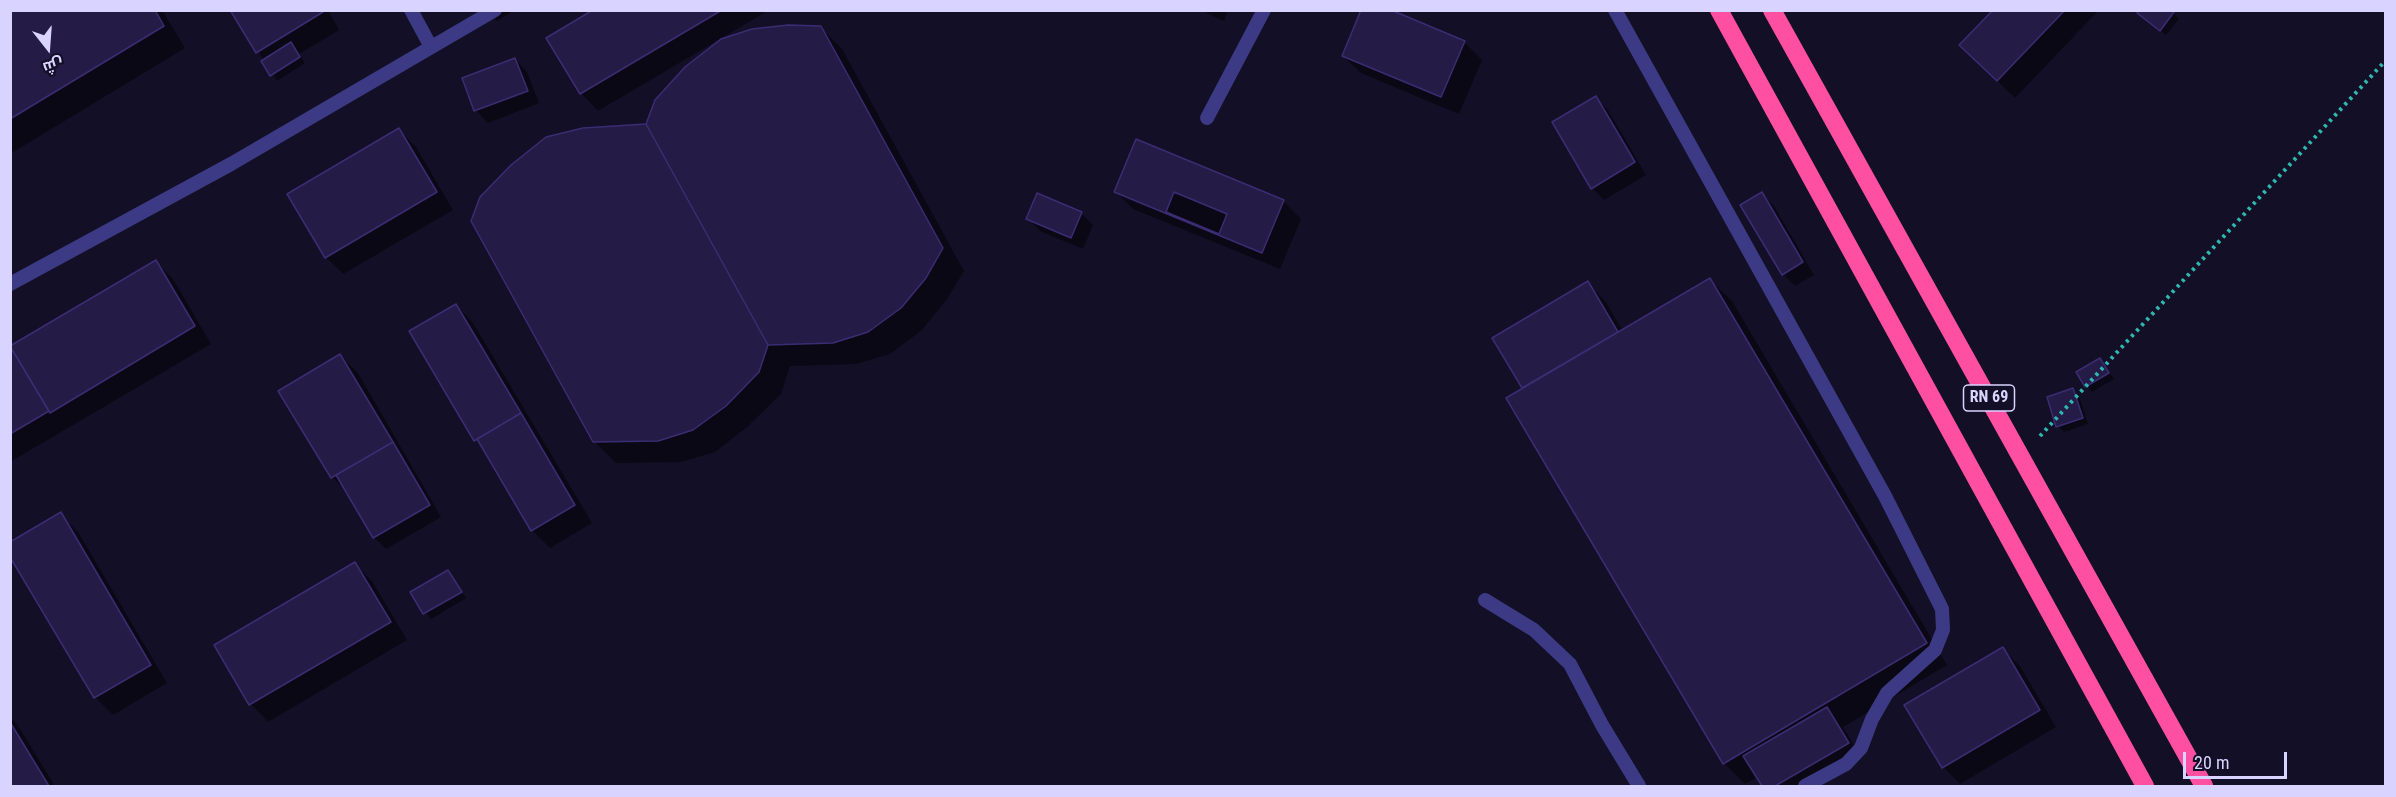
<!DOCTYPE html>
<html>
<head>
<meta charset="utf-8">
<style>
	body { margin:0 }
	#map { position:relative; width:2396px; height:797px; overflow:hidden; background:#130f26; font-family:"Roboto Condensed",Cairo,sans-serif }
	canvas { display:block }
	.frame { position:absolute; inset:0; border:12px solid #d9d4ff; pointer-events:none }
	.north { position:absolute; left:18px; top:18px; width:60px; height:60px; -webkit-text-stroke:4px #130f26; paint-order:stroke; rotate:163deg; font-size:16px; font-weight:700; line-height:24px; text-align:center; color:#d9d4ff }
	.north::after { content:''; display:block; margin:auto; width:21px; height:27px; background:#d9d4ff; clip-path:polygon(50% 0,100% 100%,50% 72%,0 100%) }
	.scale { position:absolute; left:2183px; top:752px; width:104px; height:27px; box-sizing:border-box; border:3px solid #d9d4ff; border-top:0; padding-left:8px; font-size:18px; line-height:21px; white-space:nowrap; color:#d9d4ff; -webkit-text-stroke:4px #130f26; paint-order:stroke }
</style>
</head>
<body>
<div id="map">
<canvas width="2396" height="797"></canvas>
<div class="frame"></div>
<div class="north">ش</div>
<div class="scale">20 m</div>
</div>
<script>
const context = document.querySelector('canvas').getContext('2d');
context.lineJoin = 'round';
function paint(path, color) {
  context.fillStyle = color;
  context.fill(path, 'evenodd');
}
function strokePath(path, color, width, dash) {
  context.strokeStyle = color;
  context.lineWidth = width;
  context.lineCap = dash ? 'butt' : 'round';
  context.setLineDash(dash || []);
  context.stroke(path);
}
function drawText(font, color, halo, rows, align = 'center') {
  context.font = font + ' "Roboto Condensed",sans-serif';
  context.lineWidth = 4.5;
  context.setLineDash([]);
  context.textBaseline = 'middle';
  context.strokeStyle = halo;
  context.fillStyle = color;
  for (const [text, x, y, turn = 0] of rows) {
    context.save();
    context.translate(x, y);
    context.rotate((+turn || 0) * Math.PI / 180);
    context.textAlign = isNaN(turn) ? turn : align;
    if (halo) context.strokeText(text, 0, 0);
    context.fillText(text, 0, 0);
    context.restore();
  }
}
const shadow = new Path2D(`
	M10,10H162L185,48L10,154Z
	M232,10H328L339,30L299,54L305,63L277,81Z
	M487,10H515L497,21Z
	M596,10H769L598,111L581,93Z
	M1200,10H1228L1224,21Z
	M1995,10H2099L2015,98L1979,63Z
	M2139,13H2173L2179,19L2166,35Z
	M820,27L842,49L964,271L947,299L922,330L890,354L856,364L790,366L781,394L747,427L715,452L681,462L616,463L594,441L647,125Z
	M1464,42L1482,60L1459,114L1361,73L1343,56Z
	M515,59L527,72L539,103L488,123L476,110L464,79Z
	M1596,98L1608,110L1646,175L1604,200L1592,188Z
	M399,130L416,147L453,210L343,274L326,257Z
	M1115,191L1283,201L1301,219L1280,269L1133,209Z
	M1762,194L1774,206L1814,275L1795,286L1783,274Z
	M1081,213L1093,225L1083,249L1040,231L1028,218Z
	M156,262L173,279L211,344L10,462V348Z
	M1710,280L1732,301L1947,665L1843,727L1860,756L1807,786H1763L1758,777L1745,784L1724,763L1523,387L1588,283L1605,301L1623,331Z
	M456,305L473,323L592,523L550,548L532,530L411,331Z
	M340,356L358,373L441,517L386,549L374,537L348,493L332,477Z
	M2100,359L2114,379L2092,392L2078,372Z
	M2073,390L2079,396L2088,424L2064,432L2058,426Z
	M60,514L78,532L167,683L113,715L95,697L10,554Z
	M355,564L372,581L407,640L268,722L251,704L216,645Z
	M448,571L466,598L431,619L412,593Z
	M2002,649L2020,666L2056,727L1960,784L1943,767Z
	M10,717L17,724L55,786H10Z`);
const building = new Path2D(`
	M10,10H155L164,26L10,119Z
	M230,10H322L323,12L256,53Z
	M593,10H722L580,94L546,38Z
	M1361,10H1391L1465,41L1441,97L1342,56Z
	M1993,10H2065L1997,81L1959,45Z
	M2139,10H2172L2174,12L2160,31L2137,13Z
	M788,25L821,26L943,248L926,278L901,308L868,332L833,343L768,345L646,124L655,100L685,67L721,39L752,29Z
	M291,42L300,57L270,76L261,61Z
	M515,58L528,91L474,111L462,78Z
	M1596,96L1635,162L1591,189L1552,122Z
	M646,124L768,345L759,372L726,406L693,430L658,441L593,442L471,221L480,197L511,165L546,137L583,128Z
	M399,128L437,192L325,258L287,194Z
	M1136,139L1284,200L1262,253L1114,192Z
	M1174,192L1227,214L1219,234L1166,212Z
	M1762,192L1803,262L1782,275L1740,205Z
	M1037,193L1082,212L1071,238L1026,219Z
	M156,260L195,326L50,413L10,346Z
	M1710,278L1927,643L1723,764L1506,398Z
	M1588,281L1618,332L1522,388L1492,338Z
	M456,304L521,413L474,441L409,331Z
	M10,346L49,411L10,434Z
	M340,354L393,442L331,478L278,391Z
	M2100,358L2109,373L2085,387L2076,372Z
	M2073,388L2083,418L2056,427L2047,397Z
	M521,413L575,505L531,531L477,439Z
	M393,442L430,505L373,538L336,475Z
	M61,512L151,665L94,698L10,557V542Z
	M355,562L391,622L249,705L214,645Z
	M448,570L462,592L423,614L410,592Z
	M2003,647L2040,710L1942,768L1904,705Z
	M1827,707L1849,743L1775,786H1762L1743,756Z
	M10,722L49,786H10Z`);
const path = new Path2D(`
	M2040,436L2386,60`);
const lane = new Path2D(`
	M411,10L431,47
	M1615,10L1885,496L1942,609L1943,630L1935,650L1887,693L1872,719L1861,748L1846,764L1805,786
	M1207,118L1264,10
	M10,284L231,164L495,10
	M1485,600L1534,630L1570,664L1602,725L1639,786`);
const highway = new Path2D(`
	M1719,10L2145,786
	M1772,10L2204,786`);
const shields = [
	[1989,398,51]
];
const shieldNames = [
	["RN 69",1989,398]
];
paint(shadow, '#0007');
paint(building, '#241b47');
strokePath(building, '#3b2d73', 1.5);
strokePath(path, '#2fb8b0', 4, [3, 4.5]);
strokePath(lane, '#3d3a85', 14);
strokePath(highway, '#ff4fa3', 18);
for (const [x, y, w] of shields) {
  const box = new Path2D();
  box.roundRect(x - w / 2, y - 13, w, 26, 4.5);
  context.fillStyle = '#130f26';
  context.fill(box);
  strokePath(box, '#d9d4ff', 1.5);
}
drawText('bold 16px', '#d9d4ff', null, shieldNames);
</script>
</body>
</html>
